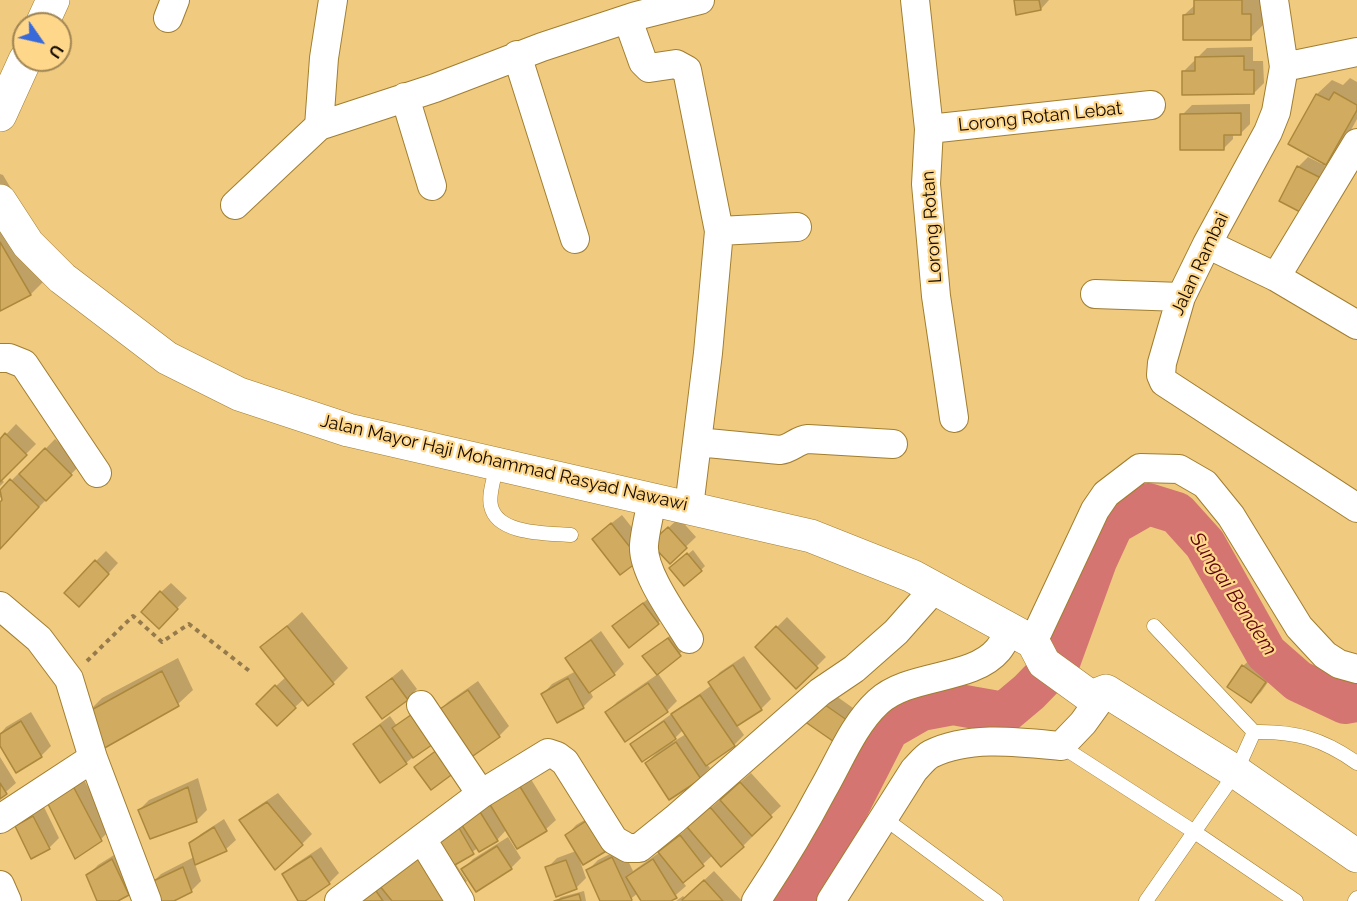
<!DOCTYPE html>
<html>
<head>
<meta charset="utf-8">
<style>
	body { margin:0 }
	#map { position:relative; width:1357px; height:901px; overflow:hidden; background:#f0ca7f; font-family:Raleway,sans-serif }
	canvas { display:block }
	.north { position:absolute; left:12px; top:12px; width:60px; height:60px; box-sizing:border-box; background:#fed78b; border:2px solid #a08553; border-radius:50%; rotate:124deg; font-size:16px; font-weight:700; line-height:24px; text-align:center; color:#140a00 }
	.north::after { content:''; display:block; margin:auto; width:21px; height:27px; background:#386ad9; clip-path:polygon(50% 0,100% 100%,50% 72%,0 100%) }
</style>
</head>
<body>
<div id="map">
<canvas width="1357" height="901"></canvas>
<div class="north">U</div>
</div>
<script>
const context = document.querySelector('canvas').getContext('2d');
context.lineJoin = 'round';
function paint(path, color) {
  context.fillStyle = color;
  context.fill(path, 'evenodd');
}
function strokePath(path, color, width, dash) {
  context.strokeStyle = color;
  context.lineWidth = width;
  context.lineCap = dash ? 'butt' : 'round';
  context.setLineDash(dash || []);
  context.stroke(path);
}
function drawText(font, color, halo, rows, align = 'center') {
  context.font = font + ' Raleway,sans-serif';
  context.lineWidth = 4.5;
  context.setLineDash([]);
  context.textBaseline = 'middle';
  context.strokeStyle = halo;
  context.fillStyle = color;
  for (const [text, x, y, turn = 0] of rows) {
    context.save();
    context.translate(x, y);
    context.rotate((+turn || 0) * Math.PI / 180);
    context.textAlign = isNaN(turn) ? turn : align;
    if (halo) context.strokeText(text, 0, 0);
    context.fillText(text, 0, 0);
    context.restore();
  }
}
const shadow = new Path2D(`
	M1015,0H1049L1041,9Z
	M1195,0H1266L1265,23L1250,38L1184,15L1196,4Z
	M1253,47V61H1263L1264,83L1254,93L1184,71L1194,61H1197V58L1207,48Z
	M1350,78L1357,82V119L1341,148L1324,165L1332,169L1315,203L1298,167L1308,157L1322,164L1323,161L1290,143L1317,94L1332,80L1343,85Z
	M1250,104V124L1240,134H1233V139L1223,149L1182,115L1192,105Z
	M0,174L3,175L58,267L31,294L0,309Z
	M16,424L36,444L1,479L4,482L0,486V441Z
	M55,439L81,464L0,547V504L4,500L0,497V492L21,471L23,472Z
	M622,515L649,549L639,559L604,529Z
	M679,518L696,537L670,562L652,543Z
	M693,550L705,566L701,570L676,564Z
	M106,551L118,563L89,595L96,561Z
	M171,583L187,598L159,627L161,592Z
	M654,594L668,613L658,623L614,626Z
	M302,612L348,668L333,683L304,699L295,707L267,694L286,677L262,648Z
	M787,617L826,657L796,687L757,647Z
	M678,629L690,645L657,672L677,701L667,711L607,712L617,702L658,674L644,657Z
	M601,631L624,664L614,674L590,691L593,697L583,707L543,694L552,684L576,671L567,659L577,649Z
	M744,656L771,699L761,709L737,725L744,735L734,745L707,764L710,768L700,778L646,763L659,750L632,745L642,735L712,685L710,682L720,672ZM683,730L686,734L673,742L672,741Z
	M1253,657L1275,672L1261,692L1251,702L1243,666Z
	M178,658L193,690L178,704L102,748L87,713L102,698Z
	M402,669L417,689L407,699L368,697Z
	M478,681L509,726L499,736L470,756L449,727L406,763L355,744L365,735L390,716L397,726L428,701L437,713L448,702Z
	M829,691L863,715L849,735L806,721Z
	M31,712L51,746L41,756L0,743V734L6,727Z
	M0,757L16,783L0,797Z
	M526,771L556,820L546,829H507L497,840L478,848L455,863L467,881L445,901H352Z
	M751,773L781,806L751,834L753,836L743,846L713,855L683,882L686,886L669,901H643L638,893L628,901H602L588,870L598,860L622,848L633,871L660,852Z
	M83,778L111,829L101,839L49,802Z
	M198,778L207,810L197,820L150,838L139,810L149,800Z
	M278,793L312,834L302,844L241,820L251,811Z
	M44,807L59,838L49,848L17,827L27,817Z
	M600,811L579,858L586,878L576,888L547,868L557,858L576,851L567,835L576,825Z
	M224,819L236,840L226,849L195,864L201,881L191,891L170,901L151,884L161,874L194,857L191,844L201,834Z
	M508,837L521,858L511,868L463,869L473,859Z
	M321,847L339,873L329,883L300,901L284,875L294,865Z
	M122,850L138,884L128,894L115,901H99L88,875L98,865Z
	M714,871L742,901H676L683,896L685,898Z
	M584,891L586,901H556L561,897Z`);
const river = new Path2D(`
	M792,901L836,831L888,729L921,710L953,704L1004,713L1029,692L1060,660L1096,561L1113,524L1148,504L1177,513L1205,544L1266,653L1298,681L1345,703L1357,701`);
const building = new Path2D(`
	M1014,0H1039L1041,10L1016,15Z
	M1194,0H1242V14H1251V40H1183V15L1194,14Z
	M1244,56V70H1254V94L1182,95V71H1195V57Z
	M1334,92L1357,105V110L1326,165L1288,144L1316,94L1329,100Z
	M1241,113V135H1224V150H1180V114Z
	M1297,166L1323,179L1306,215L1279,201Z
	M0,242L31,295L0,311Z
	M5,433L27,455L0,482V439Z
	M45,448L72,475L46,501L19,474Z
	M10,479L39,507L0,549V502L2,500L0,490Z
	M611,523L640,560L620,575L592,539Z
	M668,527L687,548L670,564L650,543Z
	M687,553L702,571L684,586L669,568Z
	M95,560L109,574L79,607L64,593Z
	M160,591L178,609L159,629L141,612Z
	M643,603L659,624L629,648L612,626Z
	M287,626L334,684L308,706L260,647Z
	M776,626L818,668L796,689L755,647Z
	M668,638L681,656L657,675L642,656Z
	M591,640L615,675L589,693L565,658Z
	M733,665L762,710L737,726L708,682Z
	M1242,665L1266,682L1251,703L1227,687Z
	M162,671L179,706L101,750L86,713Z
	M392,678L408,700L382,719L366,697Z
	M568,678L584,708L557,723L541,694Z
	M648,683L668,712L625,742L605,712Z
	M275,685L296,708L277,726L256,704Z
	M468,690L500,737L470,758L437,711Z
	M700,695L735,746L706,766L671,714Z
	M818,700L854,725L840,746L804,721Z
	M418,710L439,740L413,758L392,728Z
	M21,721L42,757L16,773L0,746V734Z
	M664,721L676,739L642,762L630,744Z
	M380,725L407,764L380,783L353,744Z
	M676,742L701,779L669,800L645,763Z
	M441,747L458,770L431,790L414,767Z
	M516,780L547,831L517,849L486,798Z
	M740,782L772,817L752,836L720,800Z
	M0,783L7,794L0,799Z
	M73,786L102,841L75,859L47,802Z
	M188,787L197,822L150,839L138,810Z
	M267,802L303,845L275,870L239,820Z
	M477,807L498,841L479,852L458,819Z
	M710,807L744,847L721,867L687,827Z
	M33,816L50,849L31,859L15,826Z
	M589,819L608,850L583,865L565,835Z
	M455,821L474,854L446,870L427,838Z
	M214,827L227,851L195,865L189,843Z
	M680,835L704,866L683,883L658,852Z
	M497,846L512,869L476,892L461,869Z
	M423,852L448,901H392L379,885Z
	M311,856L330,884L305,901H298L282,874Z
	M612,857L632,900L631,901H600L586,870Z
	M112,859L129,895L118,901H97L86,875Z
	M653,859L677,898L671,901H641L626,877Z
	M566,860L577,889L556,897L545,867Z
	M183,867L192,892L174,901H157L149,883Z
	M704,880L723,901H683L682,900Z
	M374,888L383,901H356Z
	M579,894L581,901H554Z`);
const path = new Path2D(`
	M87,661L133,616L162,642L189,624L252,673`);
const service = new Path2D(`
	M497,464C495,476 488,494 491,506C497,535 548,533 571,535
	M1154,626L1254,732
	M1061,746L1193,831L1296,901
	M884,818L996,901
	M1146,901L1236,772L1254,732C1296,731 1323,739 1357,763
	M1355,901L1357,898`);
const minor = new Path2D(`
	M915,0L929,129L926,184L936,296L954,418
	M1274,0L1284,67L1276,112L1268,132L1207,244L1181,297L1162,363L1161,375L1164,382L1357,508
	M168,18L175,0
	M628,20L643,62L649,68L676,64L687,70L719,231L708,353L689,507
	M517,55L575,239
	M1284,67L1357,52
	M405,97L432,186
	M319,126L435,88L542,47L636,16L700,0
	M929,129L1151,105
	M235,205L319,126L324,58L333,0
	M719,231L797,227
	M1207,244L1276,277L1357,325
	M1276,277L1357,143
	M1095,294L1181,297
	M0,358H9L24,364L97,473
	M697,442L780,450C791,449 797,440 808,439L893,444
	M652,498C650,514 645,530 644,545C642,572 675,616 689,639
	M0,606L39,639L69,679L93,758L147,901
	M1033,642L1095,510L1106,494L1140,468L1179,469L1205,484L1231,516L1299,627L1325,655L1339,664L1357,669
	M421,705L481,794
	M0,819L93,758
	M422,839L460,901
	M0,885L7,901
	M339,901L481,794L548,753L557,756L565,762L614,840L628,848H639L675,819L820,692L854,669L896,632L935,588
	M756,901C780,865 802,829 822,791C839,762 853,725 878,702C909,673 972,681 998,650C1003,644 1006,637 1010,630
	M831,901L914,770C919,765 925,757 931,754C969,735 1020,742 1061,746L1083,723L1106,691`);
const tertiary = new Path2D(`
	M42,24L53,0
	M0,115L25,60
	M0,201L28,244L62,278L167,358L239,394L348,430L811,536L912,576L1033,642L1044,663L1091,697L1106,691L1236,772L1357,856`);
const streetNames = [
	["Lorong Rotan Lebat",1040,117,-6],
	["Lorong Rotan",932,227,-94],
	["Jalan Rambai",1200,264,-65],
	["Jalan Mayor Haji Mohammad Rasyad Nawawi",504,463,13]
];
const waterNames = [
	["Sungai Bendem",1233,594,57]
];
paint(shadow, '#0003');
strokePath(river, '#d47571', 42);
paint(building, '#d1ac60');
strokePath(building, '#ac883c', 1.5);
strokePath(service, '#a17e30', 15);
strokePath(minor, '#a17e30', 30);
strokePath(tertiary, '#a17e30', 34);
strokePath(path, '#957b4b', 4, [4.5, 4.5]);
strokePath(service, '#fff', 14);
strokePath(minor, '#fff', 28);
strokePath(tertiary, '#fff', 33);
drawText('18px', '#140a00', '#fed78b', streetNames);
drawText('italic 20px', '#580009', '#fed78b', waterNames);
</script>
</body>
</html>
